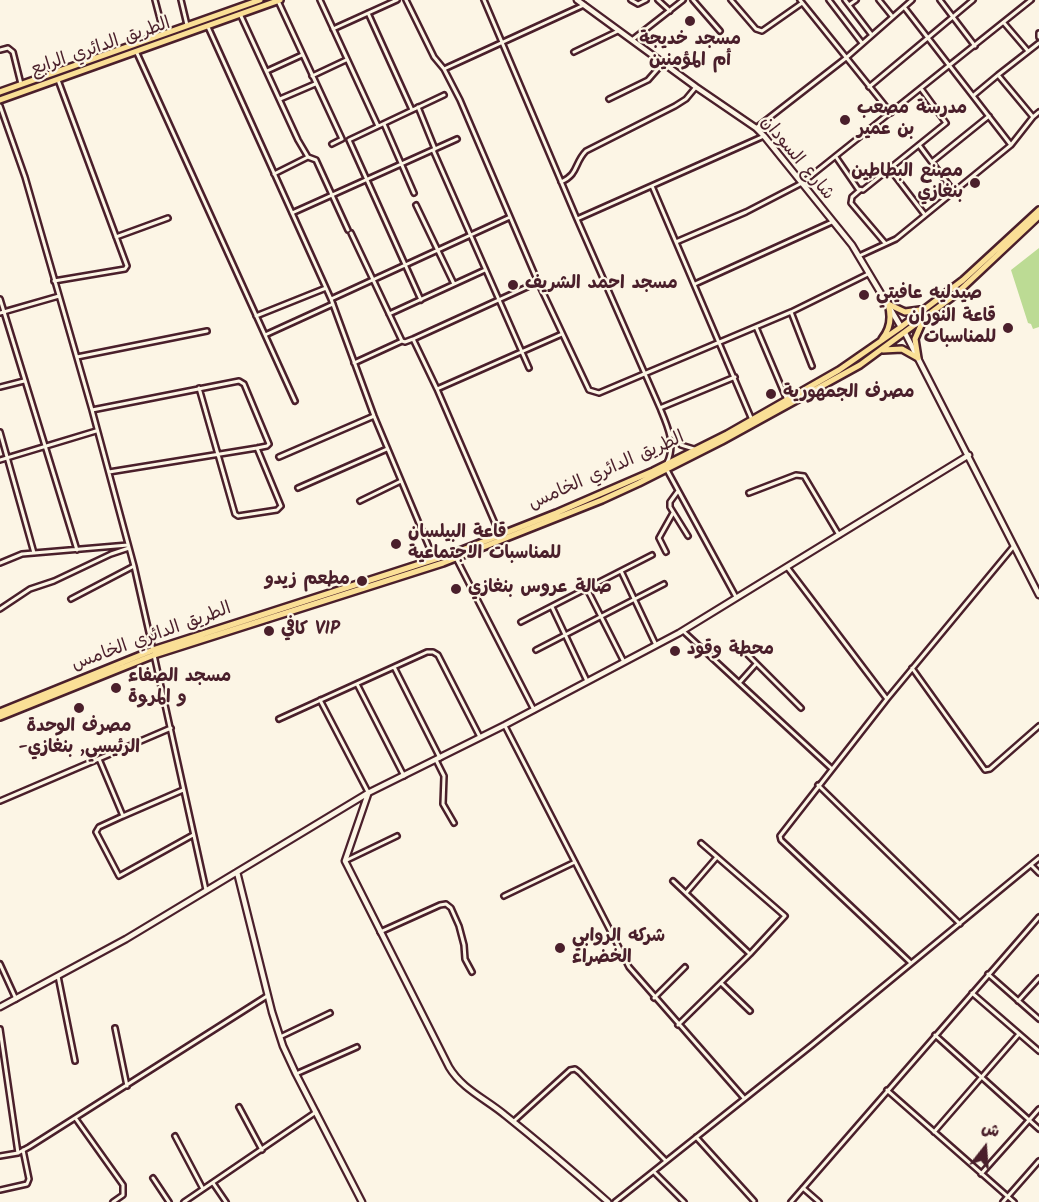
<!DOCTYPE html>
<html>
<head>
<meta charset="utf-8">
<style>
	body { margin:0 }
	#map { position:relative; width:1039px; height:1202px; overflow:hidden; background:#fcf5e5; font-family:Kalam,"Playpen Sans Arabic",sans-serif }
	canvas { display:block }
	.north { position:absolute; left:955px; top:1118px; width:60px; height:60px; -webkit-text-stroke:4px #fcf5e5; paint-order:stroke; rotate:17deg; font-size:16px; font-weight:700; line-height:24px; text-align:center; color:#4a1f2b }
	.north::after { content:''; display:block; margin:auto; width:21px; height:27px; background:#4a1f2b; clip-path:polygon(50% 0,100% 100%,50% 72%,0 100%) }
</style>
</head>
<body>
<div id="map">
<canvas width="1039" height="1202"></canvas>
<div class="north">ش</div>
</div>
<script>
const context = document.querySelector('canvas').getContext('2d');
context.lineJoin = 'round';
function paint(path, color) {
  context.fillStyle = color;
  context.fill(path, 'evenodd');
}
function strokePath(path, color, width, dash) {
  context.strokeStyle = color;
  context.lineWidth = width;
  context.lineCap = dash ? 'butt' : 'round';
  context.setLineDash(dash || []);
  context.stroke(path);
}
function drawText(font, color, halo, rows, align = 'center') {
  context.font = font + ' Kalam,"Playpen Sans Arabic",sans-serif';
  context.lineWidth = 4.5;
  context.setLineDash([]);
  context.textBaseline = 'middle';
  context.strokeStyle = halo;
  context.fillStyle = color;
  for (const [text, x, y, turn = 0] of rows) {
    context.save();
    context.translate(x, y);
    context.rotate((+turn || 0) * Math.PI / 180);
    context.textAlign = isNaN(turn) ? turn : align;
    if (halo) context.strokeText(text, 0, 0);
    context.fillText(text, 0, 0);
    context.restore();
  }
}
const green = new Path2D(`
	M1039,248V327L1033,329L1031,324L1028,323L1011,270Z`);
const street = new Path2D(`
	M155,0L164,34
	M181,0L187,25
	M320,0L378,126
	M406,0L434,57L444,69L460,100L538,282L589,390L599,393L791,312L868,274
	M484,0L577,219L660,408C668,427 676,444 667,463
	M631,0L638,4L646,0
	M658,0L670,11
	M693,0L720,31
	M731,0L756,29L762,31L802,3
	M800,0L891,113
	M829,0L862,43
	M845,0L871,34
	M879,0L892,16
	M940,0L975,46
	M278,1L342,139L332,144
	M849,5L856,0
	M904,7L1011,145
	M368,13L412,110
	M240,14L298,140L308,157L316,160L348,230
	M1004,23L1028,51
	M208,27L331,299L374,416L434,559
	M333,29L397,0
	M1039,33V37
	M632,40L683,0
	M0,50L8,48L13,52L21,84
	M136,51L295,401
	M574,52L618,31
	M444,69L584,5
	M267,71L302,55
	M312,76L346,60
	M869,87L973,0
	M974,95L998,75
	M280,99L315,84
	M609,99L648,80L663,63
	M0,106L25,177L92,410L134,566L153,650
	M418,107L435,149
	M1033,117L1039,112
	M384,124L414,193
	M756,128L846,58L912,0
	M919,145L954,192
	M433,150L529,368
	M836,157L858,189L863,190L946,123L922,90
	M932,162L989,116
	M889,168L925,215
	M274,174L308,157
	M561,182C579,174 574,163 586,151L675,106L686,99L696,87
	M652,186L752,420
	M860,190L852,197L851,203L885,243
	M416,205L454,284
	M292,213L457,139
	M577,219L764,136
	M351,233L402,341
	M116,237L168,218
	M676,242L746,212L802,183L1031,0
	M859,256L896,239L1011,145L1033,117L998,75L1039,43
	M54,281L125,269L127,266L58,80
	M695,284L832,222
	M0,299L77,550
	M331,299L510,217
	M421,300L349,140L444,95
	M791,312L812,366
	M0,313L59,296
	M389,314L485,270
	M256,316L326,288
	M756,327L787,400
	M265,335L333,304
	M413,339L437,389L500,535
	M77,357L207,331
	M354,363L402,341L405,342L413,339L538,282
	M0,387L24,381
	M199,388L235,514L238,516L277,510L281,506L257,448
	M437,389L562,334
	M660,408L735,377
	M92,410L239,381L244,384L269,444L267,446L257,448L109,472
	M0,432L34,553
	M671,433L681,445L694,449
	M279,457L374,416
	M0,460L96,431
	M667,470L736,597
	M298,488L387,449
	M678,491L670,502V507L688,536
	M749,493L796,475L804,476L839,535
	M360,501L401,481
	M666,552L659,538L673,513
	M456,558L534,710
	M0,563L22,554L128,545
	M787,567L887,699
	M621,571L656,645
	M587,589L624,662
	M71,599L134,566
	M552,607L587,681
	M0,609L30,589L54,581L111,554L129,548
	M521,622L652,555
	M683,631L831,768
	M536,650L664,584
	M743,650L801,708
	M154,655L206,890
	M394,667L440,758
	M912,668L985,770L990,769L1039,726
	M739,683L756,664
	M357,684L404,776
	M320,700L368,792
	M279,719L427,652H433L438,655L480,737
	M505,726L629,967L744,1098
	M99,759L123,816L183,790
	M436,760L444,776L443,804L454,823
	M818,785L960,924
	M0,801L171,728
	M123,816L99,827L96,832L119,876L193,835
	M345,861L397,836
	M1031,865L1039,873
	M673,881L750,954
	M686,893L717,857
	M504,896L575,862
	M380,932L440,905L446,904L451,908L459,926L464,945L465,959L472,972
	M911,963L781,840L780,836L887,699L1013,547
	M0,964L16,999
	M988,974L1039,1019
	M58,976L75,1061
	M721,983L750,1011
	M972,993L1039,1051
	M654,998L685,967
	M1018,1001L1039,978
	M678,1025L750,954L785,916L701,843
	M115,1028L127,1086
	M0,1029L18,1153
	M935,1035L1039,1129
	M280,1037L330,1013
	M296,1074L357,1047
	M887,1090L1014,1202
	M239,1107L262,1150
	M76,1119L123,1185V1195L113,1202
	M514,1121L570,1070L575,1069L579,1072L666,1161
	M934,1132L1019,1034
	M175,1136L203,1189
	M696,1137L754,1201
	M0,1156L18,1153L29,1147L267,996
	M654,1172L684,1202
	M981,1174L1039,1109
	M153,1178L169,1202
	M213,1183L226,1202
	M803,1188L819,1202
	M0,1190L27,1184L29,1179L23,1150
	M184,1202L316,1112
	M615,1202L812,1045L1039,858
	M791,1202L1039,917
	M1003,1202L1039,1161`);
const secondary = new Path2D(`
	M577,0L696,87L756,128L764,136L852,245L901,327
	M905,333L1039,595
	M368,794L345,861L449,1067C462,1089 486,1099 505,1115C540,1143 574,1172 608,1202
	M237,872L272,1012L283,1046L296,1074L362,1202
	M0,1007L126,939L368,793L505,725L679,633L969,455`);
const primary = new Path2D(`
	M0,92L260,0
	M0,100L280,0
	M888,304L905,312L920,310
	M882,339C891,328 892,317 888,304
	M883,350L902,349L918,358
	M918,358L915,339L922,323
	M0,712L153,650L457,552L556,513L653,471L727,434L839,370L901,327L963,280L1039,210
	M0,717L154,655L443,563L602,500L639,483L722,441L860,365L955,295L1039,216`);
const markers = [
	[690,21,6,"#4a1f2b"],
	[845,120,6,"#4a1f2b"],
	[975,183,6,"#4a1f2b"],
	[513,285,6,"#4a1f2b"],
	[864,295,6,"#4a1f2b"],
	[1008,328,6,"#4a1f2b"],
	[771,394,6,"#4a1f2b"],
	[396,544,6,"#4a1f2b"],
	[362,581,6,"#4a1f2b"],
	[456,589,6,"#4a1f2b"],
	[269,631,6,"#4a1f2b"],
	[675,651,6,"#4a1f2b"],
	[116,688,6,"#4a1f2b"],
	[79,708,6,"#4a1f2b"],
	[560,948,6,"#4a1f2b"]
];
const poiNames = [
	["مسجد خديجة",690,41,"center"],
	["أم المؤمنين",690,62,"center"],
	["مدرسة مصعب",857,110],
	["بن عمير",857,131],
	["مصنع البطاطين",963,173,"right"],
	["بنغازي",963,194,"right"],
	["مسجد احمد الشريف",525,285],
	["صيدليه عافيتي",876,295],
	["قاعة النوران",996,318,"right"],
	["للمناسبات",996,339,"right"],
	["مصرف الجمهورية",783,394],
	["قاعة البيلسان",408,534],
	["للمناسبات الاجتماعية",408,555],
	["مطعم زيدو",350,581,"right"],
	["صالة عروس بنغازي",468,589],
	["كافي VIP",281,631],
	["محطة وقود",687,651],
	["مسجد الصفاء",128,678],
	["و المروة",128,699],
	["مصرف الوحدة",79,728,"center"],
	["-الرئيسي, بنغازي",79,749,"center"],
	["شركه الروابي",572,938],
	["الخضراء",572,959]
];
const streetNames = [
	["الطريق الدائري الرابع",101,48,-19],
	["شارع السودان",796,159,50],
	["الطريق الدائري الخامس",607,472,-24],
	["الطريق الدائري الخامس",152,638,-20]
];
paint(green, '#bcdb94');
strokePath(street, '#4a1f2b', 8);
strokePath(secondary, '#4a1f2b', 9);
strokePath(primary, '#4a1f2b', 10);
strokePath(street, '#fcf5e5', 3);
strokePath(secondary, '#fcf5e5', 4.5);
strokePath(primary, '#fadf96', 5);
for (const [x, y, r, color] of markers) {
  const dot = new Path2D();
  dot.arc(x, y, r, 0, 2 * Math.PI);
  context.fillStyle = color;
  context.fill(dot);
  strokePath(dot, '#fcf5e5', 2);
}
drawText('bold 18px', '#4a1f2b', '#fcf5e5', poiNames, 'left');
drawText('18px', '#4a1f2b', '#fcf5e5', streetNames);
</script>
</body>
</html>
